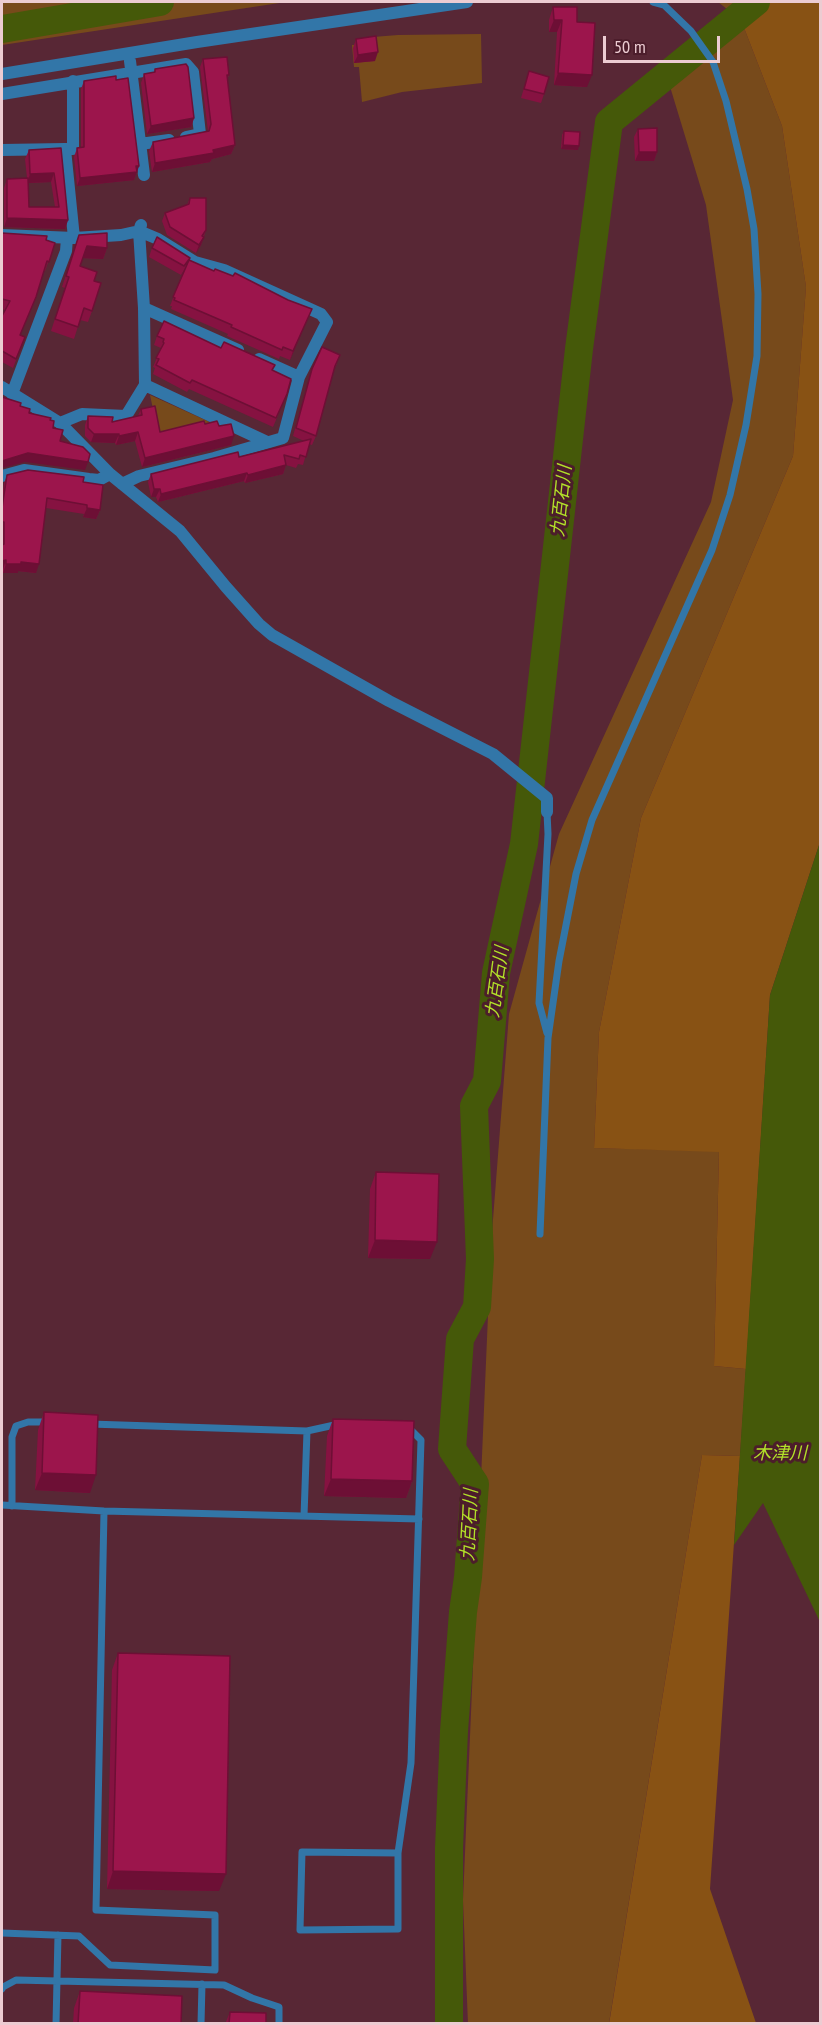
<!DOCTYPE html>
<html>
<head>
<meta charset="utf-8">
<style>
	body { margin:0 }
	#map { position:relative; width:822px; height:2025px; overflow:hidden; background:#582735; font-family:"PT Sans Narrow",sans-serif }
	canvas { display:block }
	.frame { position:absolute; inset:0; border:3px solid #ecccd2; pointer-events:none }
	.scale { position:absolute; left:603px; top:36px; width:117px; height:27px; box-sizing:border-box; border:3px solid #ecccd2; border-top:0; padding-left:8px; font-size:18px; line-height:21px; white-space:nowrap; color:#ecccd2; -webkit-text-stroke:4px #4c1d2b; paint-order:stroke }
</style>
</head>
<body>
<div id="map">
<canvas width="822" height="2025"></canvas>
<div class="frame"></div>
<div class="scale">50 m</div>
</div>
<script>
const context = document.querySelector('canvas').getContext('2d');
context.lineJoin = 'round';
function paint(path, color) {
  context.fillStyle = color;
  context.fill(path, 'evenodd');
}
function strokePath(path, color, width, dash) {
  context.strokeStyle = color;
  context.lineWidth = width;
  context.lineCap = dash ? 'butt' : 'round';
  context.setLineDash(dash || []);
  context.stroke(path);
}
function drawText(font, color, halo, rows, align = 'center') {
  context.font = font + ' "PT Sans Narrow","Noto Sans JP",sans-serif';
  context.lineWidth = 6;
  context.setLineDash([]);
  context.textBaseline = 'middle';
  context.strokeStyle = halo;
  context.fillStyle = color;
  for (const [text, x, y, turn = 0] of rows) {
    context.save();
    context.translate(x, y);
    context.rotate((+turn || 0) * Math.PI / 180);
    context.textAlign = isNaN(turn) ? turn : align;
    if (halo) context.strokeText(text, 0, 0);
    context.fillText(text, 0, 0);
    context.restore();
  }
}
const green = new Path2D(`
	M2,2H286L2,45Z
	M718,2H767L741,20L782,126L806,287L793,456L641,818L599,1032L594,1148L719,1151L714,1366L746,1369L740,1456L702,1455L609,2023L468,2024L463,1900L491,1245L509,1014L559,834L711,502L733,400L706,205L668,80L741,20Z
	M481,34L482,83L402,92L362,102L359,67H354L352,45L373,44V37L398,35Z
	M150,395L214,424L159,437Z`);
const forest = new Path2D(`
	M767,2H820V842L770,995L746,1369L714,1366L719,1152L594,1148L599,1032L641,818L793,456L806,287L782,126L741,20Z
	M702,1455L740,1456L710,1889L756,2023L609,2024Z`);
const water = new Path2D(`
	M820,842V1622L763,1503L734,1545L770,995Z`);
const river = new Path2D(`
	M2,29L160,2
	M449,2024V1848L454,1731L463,1612L468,1577L475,1484L452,1449L460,1339L477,1307L480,1259L474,1106L487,1081L496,973L524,844L579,349L609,122L756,2`);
const lane = new Path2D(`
	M547,1033L539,1003L548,834L547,812
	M540,1234L548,1038L559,961L576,874L592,820L712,550L730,495L746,425L757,356L758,294L754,229L747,189L726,101L713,62L691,31L664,5L653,2
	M90,1424L307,1431L339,1424
	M2,1505L104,1511L419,1519
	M12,1506V1437L16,1426L28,1422H49
	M304,1516L307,1431
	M398,1853L302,1852L300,1930L398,1929V1853L411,1763L421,1440L409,1428
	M2,1933L79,1936L110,1965L215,1970V1915L96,1910L104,1511
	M2,1989L3,1987L16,1980L224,1985L252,1998L279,2007V2024
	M56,2024L58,1935
	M201,2024L202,1984`);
const street = new Path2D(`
	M130,61L144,175
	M2,74L197,42L467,2
	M2,94L186,64L193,72L200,134L186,137
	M140,144L169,140
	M65,149H73V81
	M2,150L65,149L74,238
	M141,225L139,231L144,308L145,385
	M2,235L74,238L121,235L139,231L158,239L195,262L224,270L321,314L327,322L299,377
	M144,308L238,350
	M2,387L60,423L110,474L180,531L226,587L259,624L272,635L389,701L493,754L547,798V812
	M12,394L66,251L67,238
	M60,423L82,414L126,416L145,385L267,442
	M2,476L24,470L89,479L99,480L110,474
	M122,484L139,476L214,458L283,438L299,377L259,359`);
const wall = new Path2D(`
	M553,7L577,22L587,87L554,85L557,32H549V20Z
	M356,39L375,61L354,63L353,48Z
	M203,59L229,75L227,80L235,145L231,154L212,159L210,162L152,172L149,151L153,142L208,131L200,67Z
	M155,69L194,118L191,127L147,134L141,83L144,74L154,73Z
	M529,71L544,94L541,103L521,98Z
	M84,81L139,166L134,180L77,186L74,157L77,148H81V89Z
	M638,129L657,152L654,161H635L634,137Z
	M564,131L578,150L561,149L562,135Z
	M61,148L68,220L65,229L4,227V188L7,179L27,178L25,159L29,150ZM51,182L55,207H29L28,183Z
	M190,198L206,230L201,245L196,253L167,235L162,221L165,213L187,205Z
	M2,233L46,240L55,243L45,271H44L32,306L20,335L25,337L13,368L2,362V316L5,310L2,309Z
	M79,235L107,248L103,259L83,258L80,266L94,281L92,311L88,322L80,320L74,339L51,331L65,288L62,287Z
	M152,248L190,258L189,260L308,318L290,360L280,356L279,359L227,336L228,334L171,309L172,306H170L184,270L181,275L149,257Z
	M157,336L273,371L287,394L273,427L189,389L187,392L153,374L155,368L153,367L161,348L154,345Z
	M337,364L333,371L316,436L312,445L309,444L303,465L298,464L296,468L286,465L283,474L245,483L244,481L158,502L156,497H151L148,482L151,474L239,457L304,441L293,436L312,369Z
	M141,409L160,432L205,424L219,426L231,445L142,467L135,441L116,445L115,443L91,442L85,436V425L88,416L112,422L138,416Z
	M7,475L83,482L100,510L96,519L83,517L84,514L46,508L36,573L18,571V573H3V569H2V499L4,484Z
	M376,1172L430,1259L368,1258L370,1189Z
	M44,1412L90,1493L35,1490L38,1430Z
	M333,1419L412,1481L406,1498L324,1496L327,1436Z
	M118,1653L219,1891L107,1889L112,1670Z
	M80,1991L181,2024H73L74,2008Z
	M230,2012L266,2024H225Z`);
const shadedWall = new Path2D(`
	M554,20H562L557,32H549Z
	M378,52L375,61L354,63L358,55Z
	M558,73L592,75L587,87L554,85Z
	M194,118L191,127L147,134L151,126Z
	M235,145L231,154L212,159L210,162L152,172L155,163Z
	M563,145L579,146L578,150L561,149Z
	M639,152H657L654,161H635Z
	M139,166L134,180L77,186L80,178Z
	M54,173L51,182L27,183L30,174Z
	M7,218L68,220L65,229L4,227Z
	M204,237L201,245L196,253L199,245Z
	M87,246L107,248L103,259L83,258Z
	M312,309L308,318L290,360L293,351Z
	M138,432L135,441L116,445L119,436Z
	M94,434H119L115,443L91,442Z
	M234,436L231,445L142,467L145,458Z
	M28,453L88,462L85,470L25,462L2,468V461Z
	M286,465L283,474L245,483L248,475Z
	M247,473L244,481L158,502L161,494Z
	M154,489H160L156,497H151Z
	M87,508L100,510L96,519L83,517Z
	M6,560L3,569H2V561Z
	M21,562L39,564L36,573L18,571V573H3L6,564Z
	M375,1240L437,1242L430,1259L368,1258Z
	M42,1473L96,1475L90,1493L35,1490Z
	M331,1479L412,1481L406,1498L324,1496Z
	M113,1871L226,1874L219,1891L107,1889Z`);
const building = new Path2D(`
	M553,7H577V22L595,23L592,75L558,73L562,20H554Z
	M376,36L378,52L358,55L356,39Z
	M227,57L229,75H227L235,145L213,150L214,153L155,163L153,142L209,131L211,124L203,59Z
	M186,64L188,67L194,118L151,126L144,74L155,72V69Z
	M529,71L549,77L544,94L524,89Z
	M116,76V80L128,78L139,166H136L137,172L80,178L77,148L84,147V81Z
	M657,128V152H639L638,129Z
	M564,131L580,132L579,146L563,145Z
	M61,148L68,220L7,218V179L28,178L29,207H59L54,173L30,174L29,150Z
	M190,198H206V230L202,236L204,237L199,245L170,227L165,213L189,204Z
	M2,233L47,236L46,240L55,243L49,262L47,261L36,297L20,335L25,337L16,359L2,351V316L10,301L2,299Z
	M107,233V248L87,246L80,266L97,272L94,281L101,283L92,311L84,308L78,327L55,319L69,277L66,276L79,235Z
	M157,237L190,258L184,266L152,248Z
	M189,260L214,271L215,269L233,276L235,273L288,300L312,309L293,351L283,347L282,350L231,327L232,325L174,300L175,298L173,297Z
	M164,321L221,348L224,342L275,365L272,370L291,379L287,394L276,418L192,380L190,383L156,365L159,359L156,358L164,343L163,342L164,339L157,336Z
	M322,347L340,355L335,366L316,436L296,428L312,369Z
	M2,397L21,403L20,406L30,409L29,413L51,418L50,420L54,421L53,428L63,430L60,441L83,447L90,454L88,462L28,453L2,461Z
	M155,406L160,432L204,421L205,424L217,421L219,426L231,424L234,436L145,458L138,432L119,436V434H94L88,428V416L113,417L112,422L142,415L141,409Z
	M311,439L306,457L300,455L299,459L284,455L286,465L248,475L247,473L161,494L160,489H154L151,474L238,452L239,457Z
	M28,470L84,477L83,482L103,485L100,510L87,508V505L47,498L39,564L21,562V564H6V560L2,561V545L4,544V522H2V508L7,475Z
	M376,1172L439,1174L437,1242L375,1240Z
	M44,1412L98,1415L96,1475L42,1473Z
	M333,1419L414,1421L412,1481L331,1479Z
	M118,1653L230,1656L226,1874L113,1871Z
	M80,1991L182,1996L181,2024H78Z
	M230,2012L266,2013V2024H229Z`);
const waterNames = [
	["九百石川",562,501,-84],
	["九百石川",498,982,-82],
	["木津川",780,1454],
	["九百石川",470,1525,-87]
];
paint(green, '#774a1b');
paint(forest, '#885214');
paint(water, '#455909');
strokePath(river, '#455909', 28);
strokePath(lane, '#3276a8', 7);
strokePath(street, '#3276a8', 12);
paint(wall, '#861241');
paint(shadedWall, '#6d0f35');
paint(building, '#9c154c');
strokePath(building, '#6d0f35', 1.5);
drawText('italic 18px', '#b2e129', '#4c1d2b', waterNames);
</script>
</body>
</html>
